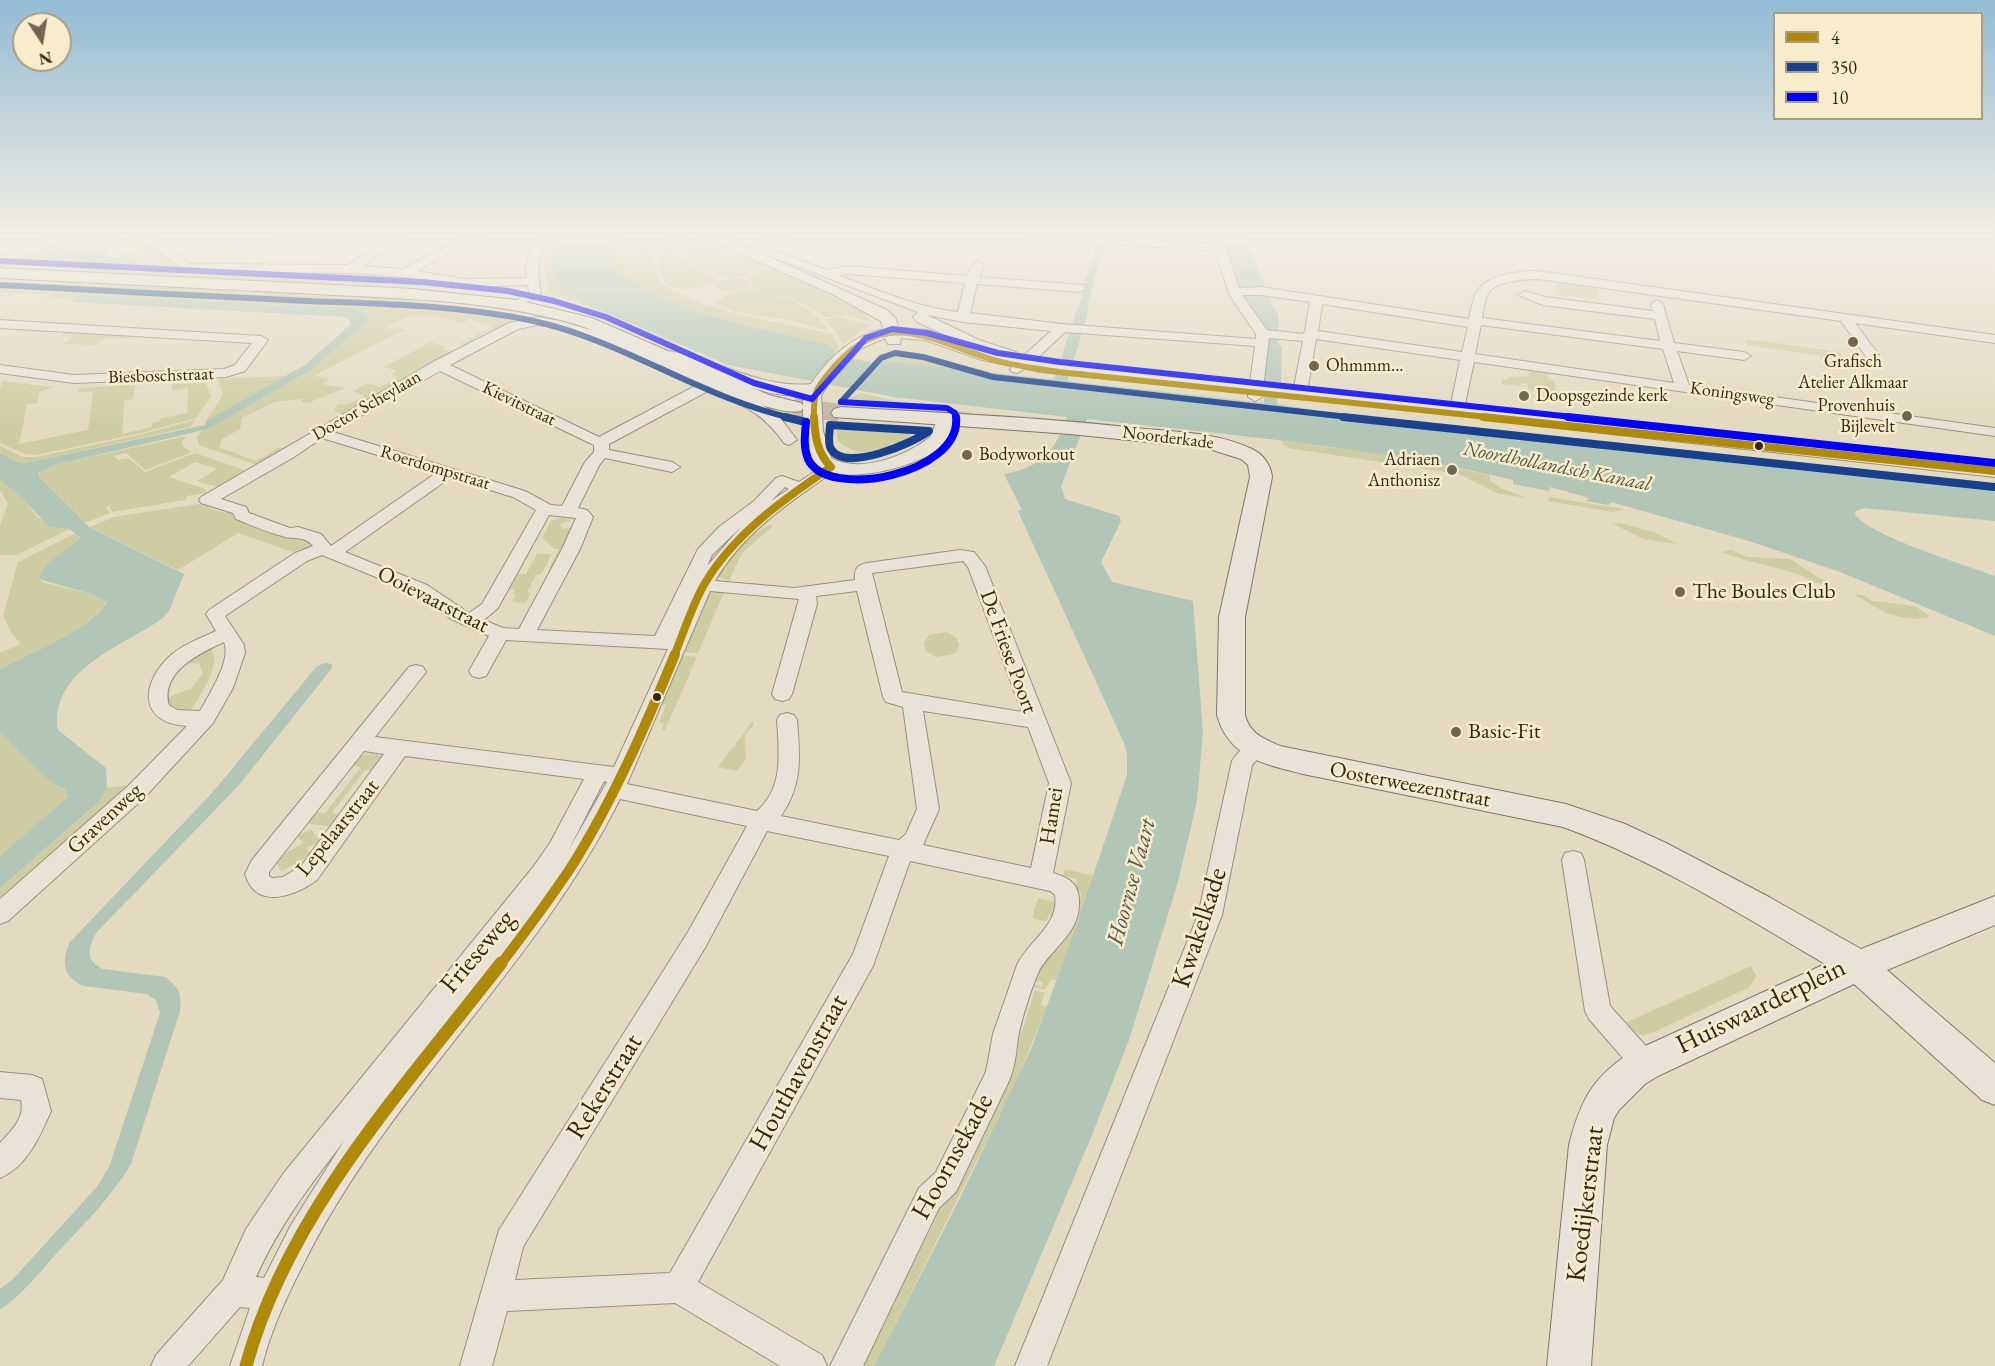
<!DOCTYPE html>
<html>
<head>
<meta charset="utf-8">
<style>
	body { margin:0 }
	#map { position:relative; width:1995px; height:1366px; overflow:hidden; background:#e3dac0; font-family:"EB Garamond",serif }
	canvas { display:block }
	.legend { position:absolute; left:1773px; top:12px; width:210px; height:108px; box-sizing:border-box; background:#f7eccc; border:2px solid #aa9d83; margin:0; padding:8px 10px; list-style:none; font-size:18px; color:#372616 }
	.legend li { display:flex; align-items:center; gap:12px; height:30px }
	.legend b { width:30px; border:2px solid #aa9d83 }
	.north { position:absolute; left:12px; top:12px; width:60px; height:60px; box-sizing:border-box; background:#f7eccc; border:2px solid #aa9d83; border-radius:50%; rotate:168deg; font-size:16px; font-weight:700; line-height:24px; text-align:center; color:#372616 }
	.north::after { content:''; display:block; margin:auto; width:21px; height:27px; background:#736552; clip-path:polygon(50% 0,100% 100%,50% 72%,0 100%) }
</style>
</head>
<body>
<div id="map">
<canvas width="1995" height="1366"></canvas>
<ul class="legend">
<li><b style="height:8px;background:#af8a09"></b>4</li>
<li><b style="height:8px;background:#19408f"></b>350</li>
<li><b style="height:8px;background:#00f"></b>10</li>
</ul>
<div class="north">N</div>
</div>
<script>
const context = document.querySelector('canvas').getContext('2d');
context.lineJoin = 'round';
function paint(path, color) {
  context.fillStyle = color;
  context.fill(path, 'evenodd');
}
function strokePath(path, color, width, dash) {
  context.strokeStyle = color;
  context.lineWidth = width;
  context.lineCap = dash ? 'butt' : 'round';
  context.setLineDash(dash || []);
  context.stroke(path);
}
function drawText(font, color, halo, rows, align = 'center') {
  context.font = font + ' "EB Garamond",serif';
  context.lineWidth = 5;
  context.setLineDash([]);
  context.textBaseline = 'middle';
  context.strokeStyle = halo;
  context.fillStyle = color;
  for (const [text, x, y, turn = 0] of rows) {
    context.save();
    context.translate(x, y);
    context.rotate((+turn || 0) * Math.PI / 180);
    context.textAlign = isNaN(turn) ? turn : align;
    if (halo) context.strokeText(text, 0, 0);
    context.fillText(text, 0, 0);
    context.restore();
  }
}
const green = new Path2D(`
	M81,235H115L107,239L110,240L106,244L113,250L61,252L68,244L41,258L44,263L153,273L127,255L115,259L112,257L139,250L137,247L149,244L154,247L152,249L159,251L157,252L166,255L163,257L172,260L169,261L178,268L183,267L192,270L395,274L391,277L410,281L418,277L421,278L416,282L427,284L434,281L450,285H474L453,287L390,286L252,280L121,273L45,267L25,263L30,257ZM339,275L378,280L375,283L227,276Z
	M555,235H564L559,240L554,273C572,309 648,332 685,347L567,298L545,293L549,290C545,263 537,260 555,235Z
	M613,235H618L616,256L640,255L642,243L655,242L654,261L659,281C702,315 780,321 833,334L839,347L836,351L826,344C774,332 647,307 614,266C607,256 608,245 613,235Z
	M663,235H681L765,265L744,276L720,277L690,261Z
	M662,239L676,255L717,279C704,289 670,296 662,277C657,266 659,252 659,240Z
	M769,266L862,311L871,322L849,316L825,317C802,298 777,295 749,289L753,283L748,278Z
	M733,277L744,278L749,283L748,285C739,292 726,294 716,287L717,282Z
	M1556,281L1597,286L1599,299L1557,295Z
	M0,282L127,286L388,298L525,317C516,324 504,330 492,330C485,331 476,338 470,342L475,344L469,347L459,345L492,326L470,319L463,323C428,314 418,310 385,327L393,330L394,329L388,327L404,330L315,375L329,380L322,384L345,388L308,403L302,402V399L274,402L242,418L240,429L222,439L219,447L256,461L280,447L285,449L260,461L264,463L260,466L199,445L197,438L202,431L311,370L365,324L358,310L84,295L71,299L54,298L57,297L45,301L50,295L0,292Z
	M741,291C772,289 813,304 829,331L790,320L737,312L715,303L728,295Z
	M841,317L870,325L843,344L826,319Z
	M66,332L138,336L133,339L105,338L95,345L64,344L73,337L61,336Z
	M1745,339L1840,352L1846,365L1823,364L1820,356L1747,345Z
	M431,342L446,347L445,350H457L385,393L381,392L343,414L335,411V407L340,404L347,405L365,396L353,391L368,383L380,387L398,377L392,374L397,371L384,367Z
	M904,353H914L989,371L990,373L878,360L888,354Z
	M1529,369L1548,372V380L1555,381V394L1528,389V384L1520,383V386L1502,384V379L1507,380L1508,377L1529,376Z
	M286,376L279,381L206,421L223,395L218,379Z
	M2,381L53,387L39,392L37,403L27,405L19,444L88,430L93,391L77,393L79,388L135,385L133,399L124,401L122,434L152,427V423L160,421V419L187,413L188,388L172,391V384L206,383L211,396L196,418L137,434L36,455L25,454L0,443V389Z
	M862,393L907,404L971,412L970,414L874,409L843,404L852,396Z
	M195,420L190,427L30,462L17,463L0,453V446L23,457H36L135,436Z
	M836,426L906,432L910,434L912,438C893,454 857,459 838,441Z
	M186,436L182,442L183,446L192,452L145,470L126,453L114,456L118,460L129,458L145,472L195,453L250,472C225,486 225,491 197,481L217,469L195,462L169,477L205,489L206,493L187,496L185,500L112,512L109,508L112,504L106,508L110,513L84,523L39,477L41,470L54,465Z
	M1283,441L1384,454L1490,475V480L1501,488L1527,498L1499,494L1459,474L1288,448L1283,444Z
	M0,480L22,498L38,518L70,529L16,555H0V525L8,504L0,490Z
	M1549,497L1624,509L1612,512L1548,501Z
	M205,503L212,505L209,508L224,513L228,511L234,513L232,516L307,542L311,540L314,545L305,551L299,549L293,552L238,533L178,570L90,527L114,517Z
	M564,517L571,521L560,524L562,529L572,527L567,536L569,539L554,568H549L559,549H555L542,538L551,521Z
	M1620,523L1654,532L1678,544L1643,539L1613,524Z
	M768,525L773,526L742,553L729,581L719,577L718,571L744,541Z
	M76,533L81,540L46,564L41,582L94,595L107,601C88,631 32,652 0,669V653L21,644L12,634L3,616L18,562Z
	M1731,550L1747,557L1790,559L1829,584C1816,586 1807,577 1794,573C1770,565 1746,562 1722,552Z
	M537,554H552L542,573L536,575L527,592L531,593L525,603L512,602L516,594H513L515,589H510L518,574H526Z
	M725,590L698,653L683,652L708,595L717,591Z
	M1854,594L1864,596L1873,601L1914,606L1929,615L1928,618C1895,621 1881,611 1854,594Z
	M947,632L956,638L959,645L955,654L936,657L926,651L924,643L929,635Z
	M209,645C224,664 201,693 191,710L176,711L169,705L166,698L192,688L203,673L199,664L183,662Z
	M681,655L697,657L665,730H662L664,723L659,722L666,705L661,704Z
	M753,721V726L745,734L746,759L737,771L718,767Z
	M0,733L51,782L66,790L68,797L64,803L0,856Z
	M372,753L382,757L377,771L365,770L332,813L344,815L335,827L303,823L312,812L325,813L361,767L349,765L361,756Z
	M136,784L0,905V888L95,806L107,788Z
	M311,829L320,841L307,848L311,855L282,871L274,860L303,843L298,836Z
	M1065,869L1094,876L1057,981L1051,979L1045,990L1031,986L1032,983L1042,987L1043,982L1033,981L1037,968L1070,929L1082,893L1075,890L1077,879L1063,876Z
	M1038,898L1055,902L1051,915H1049L1046,922L1032,918Z
	M1751,966L1756,976L1750,987L1656,1031L1642,1036L1623,1024Z
	M1035,990L1045,993L1041,1004L1047,1007L1016,1082L874,1366H862L936,1218L931,1214L1014,1039L1019,1040Z`);
const water = new Path2D(`
	M564,235H613C608,245 607,256 614,266C647,307 774,332 826,344L836,351L833,355L875,363L878,360L1264,403L1265,384L1263,383L1268,338H1278L1279,345L1282,347L1281,385H1278L1277,404L1327,412L1445,425L1442,427L1477,436L1478,433L1520,441L1521,436L1529,437L1535,435L1840,470L1850,468L1995,483V521L1864,508L1856,511L1855,515C1871,536 1965,565 1995,576V636L1840,572L1749,541L1611,502L1609,505L1586,501L1589,499L1586,497L1550,487L1549,491L1513,484V480C1378,447 1229,435 1087,419L1061,486L1065,499L1119,516L1121,521L1101,562L1112,582L1193,601L1203,732L1197,801L1178,882L1129,1040L1092,1135L994,1366H874L959,1200L1032,1047L1073,935L1127,775V754L1124,743L1018,511L1022,510L1004,474C1041,468 1056,450 1067,417L894,397L729,365L588,305L565,291L558,282L552,266L555,248Z
	M1055,235H1115L1105,242L1102,254H1104L1094,279L1083,325L1076,324C1082,294 1087,265 1102,238Z
	M1120,235H1179L1212,238L1222,235H1240L1246,238L1268,295L1273,302L1271,303L1278,314L1279,332L1263,328L1242,296L1249,294L1238,287L1226,249L1124,239Z
	M69,244L71,245L62,252L103,250L115,259L127,255L145,269L155,272L49,265L40,260L47,253Z
	M229,275H339L379,280L375,283L227,276Z
	M84,295L354,309L363,311L368,318L365,324L311,370L208,429L54,465L39,473V477L89,527L184,574L169,611L163,618C124,646 49,669 58,730L106,768L107,788L99,802L0,888V856L68,797L66,790L51,782L0,733V669C30,653 90,630 107,602L94,595L39,579L46,564L81,538L68,528L49,527L22,498L0,480V453L17,462L25,463L205,425L206,421L305,365L350,325V321L345,317L70,302L75,297Z
	M325,663L332,664V668L240,784L96,933C88,948 85,961 103,969L165,977C179,987 182,994 180,1011L131,1164C111,1198 83,1225 56,1254C39,1273 22,1295 0,1310V1289L13,1279L96,1188L109,1167L160,1013L156,1000L146,994L84,986C63,978 61,961 70,942L212,793L317,666Z`);
const canal = new Path2D(`
	M1083,306L1089,309L1062,399L1060,402H1050L1048,399L1077,309Z`);
const secondaryTunnel = new Path2D(`
	M794,407L841,413`);
const minor = new Path2D(`
	M135,235H148L189,263L196,264L348,265L388,238C365,240 288,248 272,235H399L402,238L400,240L363,266L403,269L466,235H480L417,271L464,279L527,278C524,261 531,248 539,235H551C536,258 537,268 541,293L517,309L511,305L529,292L528,285L464,287L405,277L351,273L196,272L181,267Z
	M772,235H785L770,249L826,270L847,266L967,276L974,263L978,261L984,265L979,277L1084,285L1086,288L1080,292L977,284L970,313L1062,324L1256,339V334L1230,296L1215,251L1031,238L1025,235H1080L1220,245L1226,248L1239,288L1261,287L1469,319C1471,311 1472,299 1477,292C1487,274 1519,271 1538,271L1995,335V343L1855,323L1879,355L1872,359L1867,358L1841,321L1538,279C1526,279 1494,281 1488,294C1484,301 1484,310 1482,318L1660,341L1655,319L1543,305L1518,295L1524,291L1545,297L1653,311L1651,304L1657,300L1663,304L1674,343L1744,352L1751,356L1744,360L1677,351L1689,385L1995,428V436L1474,362L1464,409L1457,413L1450,409L1460,360L1316,339L1307,392L1300,396L1293,392L1303,341L1269,338L1262,397L1255,401L1248,397L1255,346L1065,332L1028,367L1017,373L1012,372L1010,369L1014,364L1006,358L969,346L917,322L913,317L918,312L764,254L760,257H752V253ZM847,274L965,283L958,312C916,307 877,290 838,275ZM1242,295H1261L1310,302L1305,331L1303,334L1267,330ZM1322,304L1468,327L1462,352L1318,331ZM927,315L963,322L1051,331L1022,357L1016,352L979,340ZM1481,325L1663,349L1674,383L1475,354Z
	M538,317L560,321L601,333L753,399L778,415L797,440L789,445L784,443C763,412 741,404 708,391L609,444V450L672,462L680,467L672,472L605,458L600,464L578,508L587,510L593,517L580,549L537,630L655,636L698,549L719,527L754,501L776,478L782,476L799,482L826,464H836L839,467L836,470C792,501 743,532 715,581L794,588L855,580C854,569 857,565 867,563L960,550L974,552L985,566L1071,783L1053,873C1067,877 1079,883 1079,900C1081,933 1052,947 1039,971C1032,986 1021,1021 1018,1038C1016,1053 1015,1069 1008,1083L956,1192L939,1208L863,1366H830L919,1188L936,1172L986,1072L993,1034L1017,965C1028,941 1060,925 1055,895L1050,891L910,861L873,966L698,1282L822,1355L827,1366H780L675,1303L507,1311L492,1366H460L499,1230L688,932L747,826L620,799C535,969 387,1095 303,1265C286,1298 271,1330 262,1366H230L250,1308L240,1307L188,1366H151L156,1355L223,1280L246,1229L283,1174L534,866L550,843L584,779L405,756L317,880C295,896 256,911 245,874L252,860L409,667L416,665L423,667L426,672L375,737L614,767L668,649L506,640L486,676L479,678L472,676L469,671L489,636L451,619L415,593L322,555L307,561L225,616L244,645L245,653L233,688L213,723L144,798L8,921L0,924V899L128,786L187,726C137,723 141,682 171,655C184,644 201,638 216,631L206,614L209,610L295,553L313,546C304,535 293,540 282,536C266,532 251,525 236,519L233,513L201,503L199,500L201,497L433,362L509,323ZM538,325C595,332 643,365 695,386L599,437L450,365L518,329ZM440,371L594,445V452L585,462L562,506L551,505L525,491L333,432ZM322,438L436,473L331,546L321,534L298,527L290,528L249,513L246,507L221,499L294,457ZM450,478L513,497L536,510L482,604L469,613L427,585L345,552ZM785,487L789,489L771,501ZM549,515L576,518L562,549L519,629L503,628L484,620L498,608ZM741,527L707,566L712,555ZM963,561L968,567L1022,712L902,692L872,573ZM710,591L799,599L772,694L775,699L782,701L789,699L792,694L817,604L816,596L857,591L883,697L886,702L903,707L917,809L906,834L899,840L781,816C803,784 800,757 797,720L794,715L787,713L780,715L777,720C779,753 784,787 757,811L627,784ZM224,642C232,659 209,695 200,711L177,710L169,705C160,672 200,653 224,642ZM923,711L1028,727L1049,783L1031,868L923,845L939,809ZM364,751L384,754L301,866L283,877L272,878L269,876V872ZM604,781L607,782L568,851ZM767,831L889,856L853,954L670,1273L515,1280L523,1247L706,946ZM344,1141L291,1225L264,1278L256,1277C278,1227 311,1184 344,1141Z
	M0,320L261,336L268,340L245,371L226,377L74,383L0,373V365L74,375L224,369L235,365L252,343L0,328Z
	M1257,741L1264,744L1267,749L1252,765L1222,915L1047,1366H1015L1198,915L1232,761C1237,752 1247,744 1257,741Z
	M1573,851L1581,853L1584,860L1610,1006L1654,1055L1658,1064L1654,1073L1645,1077L1636,1073L1589,1019L1585,1011L1562,860L1565,853Z
	M0,1072L32,1075L42,1079L51,1111C40,1136 27,1167 0,1178V1143C12,1130 25,1118 21,1100L0,1098Z`);
const tertiary = new Path2D(`
	M52,235H71L69,238L0,266V257Z
	M703,235H721L887,310L896,319L898,328L927,330L992,352L1040,362L1457,404L1531,415L1995,465V477L1531,425L1457,414L1040,372L982,360L925,340L901,338L900,344H888L885,338L860,349L827,386L821,396L823,431L831,458C860,474 906,456 930,437L939,416H951L954,420C952,429 950,438 943,445C923,466 842,487 817,466C805,455 801,411 804,395C767,399 733,379 699,368C687,364 674,363 662,360L660,356L668,351C717,359 761,389 811,384C828,358 852,336 883,329L881,321L832,294L705,238Z`);
const secondary = new Path2D(`
	M0,268L413,289L517,300L592,318L769,395L801,403L804,407L801,411C764,420 624,340 578,325C495,300 404,299 317,294C212,289 106,283 0,278Z
	M841,407C939,413 1038,417 1136,428C1175,432 1217,432 1252,449C1263,454 1271,465 1272,477L1245,617V715C1250,734 1263,738 1280,746L1566,804L1625,824L1666,843L1769,897L1861,949L1995,896V925L1887,970L1995,1063V1105L1982,1100L1854,984L1658,1076L1645,1084L1619,1110L1614,1118L1607,1145L1591,1366H1547L1569,1145C1580,1101 1593,1076 1632,1052L1825,964C1740,914 1656,861 1563,827L1303,774C1264,764 1229,758 1217,715L1219,617L1250,477L1248,465L1241,459L1206,448L1070,434L834,417L831,413L834,409Z`);
const bus1Far3 = new Path2D(`
	M814,418C813,390 817,387 835,366C887,307 930,340 991,359C1013,366 1036,368 1059,372L1497,418`);
const bus1Far2 = new Path2D(`
	M814,417C815,436 817,453 831,467
	M1483,417L1995,471
	M674,656C684,632 692,605 705,583C735,533 784,499 831,467`);
const bus1Far1 = new Path2D(`
	M500,965C526,931 552,897 575,861C615,796 646,725 675,654`);
const bus1 = new Path2D(`
	M246,1366C288,1212 406,1086 501,963`);
const bus2Far1 = new Path2D(`
	M0,285C103,291 205,296 308,301C381,304 456,305 529,320C621,339 699,397 791,418
	M841,402L881,358L895,353L923,357L993,377L1357,418`);
const bus2 = new Path2D(`
	M785,417L806,422
	M1343,417L1994,487
	M830,425L929,431C913,443 845,473 831,449C827,442 830,432 830,425Z`);
const bus3Far1 = new Path2D(`
	M1,261L423,282L508,291L554,301L606,317L754,383L812,399L866,338L892,329L927,333L998,353L1060,362L1582,418
	M841,402L947,408L955,413L956,418`);
const bus3 = new Path2D(`
	M1568,417L1995,463
	M806,422C805,434 803,447 808,459C827,501 962,474 956,417`);
const markers = [
	[1853,342,6,"#736552"],
	[1314,366,6,"#736552"],
	[1524,396,6,"#736552"],
	[1907,416,6,"#736552"],
	[1759,446,5,"#372616"],
	[967,455,6,"#736552"],
	[1452,470,6,"#736552"],
	[1680,592,6,"#736552"],
	[657,697,5,"#372616"],
	[1456,732,6,"#736552"]
];
const farPoinames = [
	["Grafisch",1853,362,"center"],
	["Atelier Alkmaar",1853,383,"center"],
	["Ohmmm...",1326,366],
	["Doopsgezinde kerk",1536,396],
	["Provenhuis",1895,406,"right"],
	["Bijlevelt",1895,427,"right"],
	["Bodyworkout",979,455],
	["Adriaen",1440,460,"right"],
	["Anthonisz",1440,481,"right"]
];
const farStreetnames = [
	["Biesboschstraat",161,376,-2],
	["Koningsweg",1732,394,8],
	["Kievitstraat",519,404,26],
	["Doctor Scheylaan",367,406,-30],
	["Noorderkade",1168,438,7],
	["Roerdompstraat",435,468,17]
];
const farWaternames = [
	["Noordhollandsch Kanaal",1557,467,11]
];
const poiNames = [
	["The Boules Club",1692,592],
	["Basic-Fit",1468,732]
];
const streetNames = [
	["Ooievaarstraat",433,600,27],
	["De Friese Poort",1008,652,70],
	["Oosterweezenstraat",1410,785,11],
	["Hamei",1052,816,-81],
	["Gravenweg",105,819,-43],
	["Lepelaarstraat",338,828,-51]
];
const waterNames = [
	["Hoornse Vaart",1132,882,-75]
];
const nearStreetnames = [
	["Kwakelkade",1200,928,-72],
	["Frieseweg",478,952,-50],
	["Huiswaarderplein",1761,1007,-26],
	["Houthavenstraat",799,1073,-61],
	["Rekerstraat",605,1087,-58],
	["Hoornsekade",953,1157,-61],
	["Koedijkerstraat",1586,1204,-83]
];
paint(green, '#cecda2');
paint(water, '#b1c6b6');
paint(canal, '#b1c6b6');
strokePath(secondaryTunnel, '#c1b69e', 18, [18, 9]);
strokePath(minor, '#97907f', 2);
strokePath(tertiary, '#97907f', 2);
strokePath(secondary, '#7e7769', 2);
paint(minor, '#e8e3d6');
paint(tertiary, '#e8e3d6');
paint(secondary, '#e8e3d6');
strokePath(bus1Far3, '#af8a09', 6);
strokePath(bus1Far2, '#af8a09', 8);
strokePath(bus1Far1, '#af8a09', 10);
strokePath(bus1, '#af8a09', 13);
strokePath(bus2Far1, '#19408f', 6);
strokePath(bus2, '#19408f', 8);
strokePath(bus3Far1, '#00f', 6);
strokePath(bus3, '#00f', 8);
const sky = context.createLinearGradient(0, 0, 0, 426);
sky.addColorStop(0, '#92bbd4');
sky.addColorStop(0.55, '#f2eee3');
sky.addColorStop(1, '#f2eee300');
context.fillStyle = sky;
context.fillRect(0, 0, 1995, 426);
for (const [x, y, r, color] of markers) {
  const dot = new Path2D();
  dot.arc(x, y, r, 0, 2 * Math.PI);
  context.fillStyle = color;
  context.fill(dot);
  strokePath(dot, '#f7eccc', 2);
}
drawText('18px', '#372616', '#f7eccc', farPoinames, 'left');
drawText('18px', '#372616', '#f7eccc', farStreetnames);
drawText('italic 20px', '#555345', '#f7eccc', farWaternames);
drawText('22px', '#372616', '#f7eccc', poiNames, 'left');
drawText('22px', '#372616', '#f7eccc', streetNames);
drawText('italic 24px', '#555345', '#f7eccc', waterNames);
drawText('27px', '#372616', '#f7eccc', nearStreetnames);
</script>
</body>
</html>
